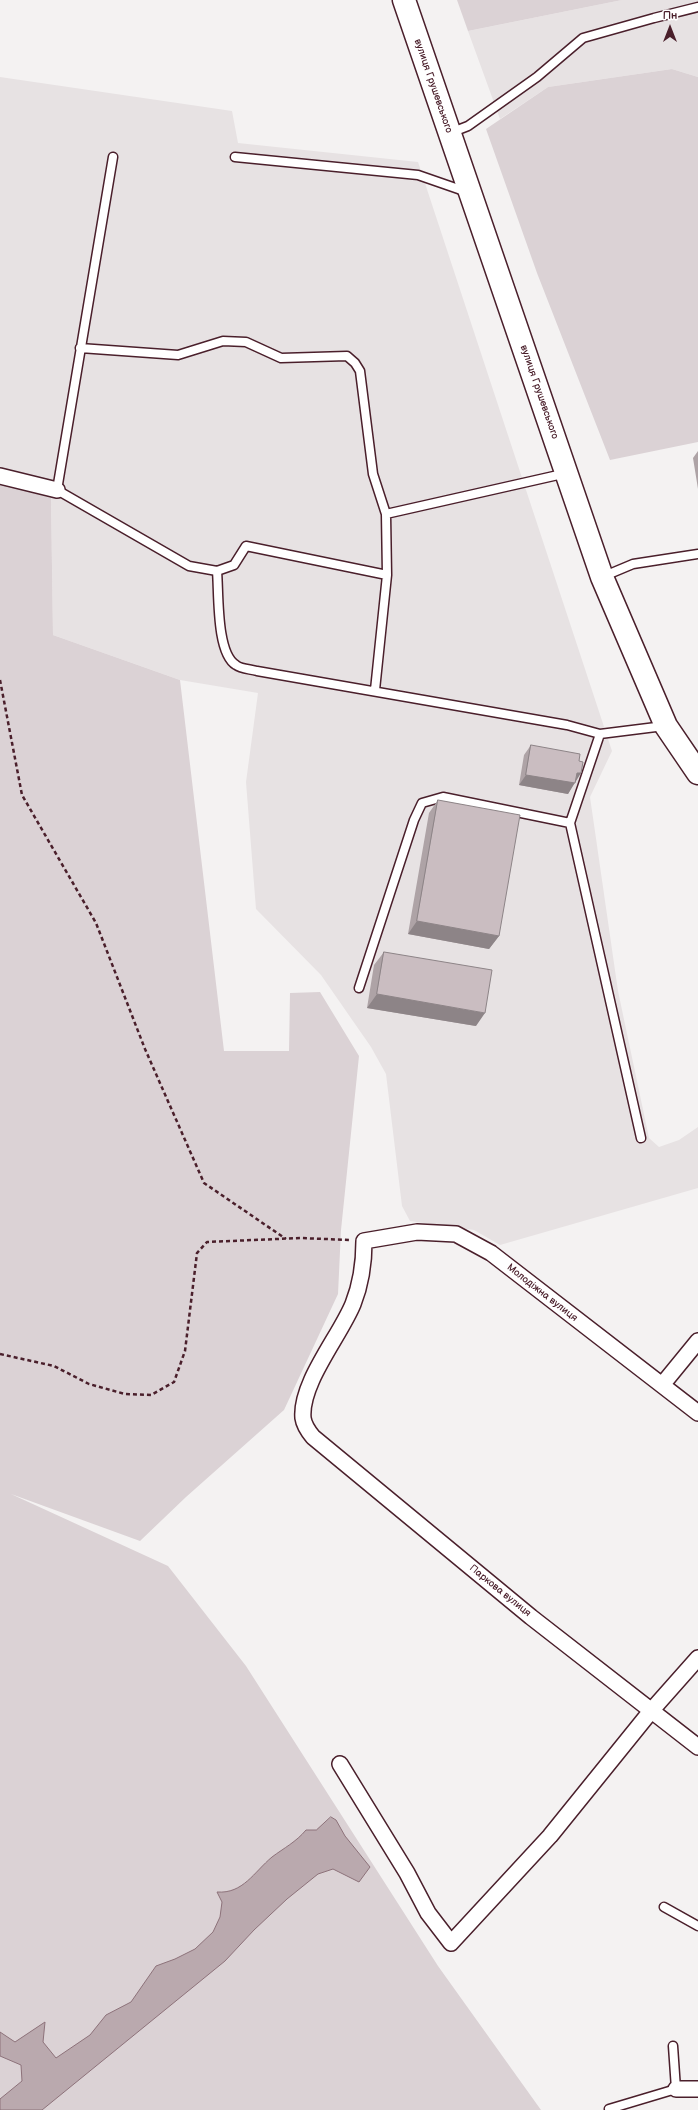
<!DOCTYPE html>
<html>
<head>
<meta charset="utf-8">
<style>
	body { margin:0 }
	#map { position:relative; width:698px; height:2110px; overflow:hidden; background:#f4f2f2; font-family:"Balsamiq Sans",sans-serif }
	canvas { display:block }
	.north { position:absolute; left:650px; top:8px; width:40px; height:40px; -webkit-text-stroke:3px #fff; paint-order:stroke; rotate:0deg; font-size:11px; font-weight:700; line-height:16px; text-align:center; color:#4a1f2b }
	.north::after { content:''; display:block; margin:auto; width:14px; height:18px; background:#4a1f2b; clip-path:polygon(50% 0,100% 100%,50% 72%,0 100%) }
</style>
</head>
<body>
<div id="map">
<canvas width="698" height="2110"></canvas>
<div class="north">Пн</div>
</div>
<script>
const context = document.querySelector('canvas').getContext('2d');
context.lineJoin = 'round';
function paint(path, color) {
  context.fillStyle = color;
  context.fill(path, 'evenodd');
}
function strokePath(path, color, width, dash) {
  context.strokeStyle = color;
  context.lineWidth = width;
  context.lineCap = dash ? 'butt' : 'round';
  context.setLineDash(dash || []);
  context.stroke(path);
}
function drawText(font, color, halo, rows, align = 'center') {
  context.font = font + ' "Balsamiq Sans",sans-serif';
  context.lineWidth = 3;
  context.setLineDash([]);
  context.textBaseline = 'middle';
  context.strokeStyle = halo;
  context.fillStyle = color;
  for (const [text, x, y, turn = 0] of rows) {
    context.save();
    context.translate(x, y);
    context.rotate((+turn || 0) * Math.PI / 180);
    context.textAlign = isNaN(turn) ? turn : align;
    if (halo) context.strokeText(text, 0, 0);
    context.fillText(text, 0, 0);
    context.restore();
  }
}
const built = new Path2D(`
	M622,0H698V77L672,69L548,87L500,119L468,31Z
	M0,77L232,111L238,143L418,162L612,751L590,797L618,991L649,1138L659,1147L679,1140L698,1127V1188L500,1245L474,1230L410,1221L402,1206L386,1074L371,1047L321,975L256,909L246,782L258,693L180,680L53,635L51,498L0,483Z`);
const green = new Path2D(`
	M457,0H622L468,31Z
	M672,69L698,77V442L610,460L537,273L486,129L548,87Z
	M0,483L51,498L53,635L180,680L224,1051H289L290,993L320,992L359,1056L341,1230L338,1294L284,1410L186,1497L140,1541L11,1494L168,1566L246,1666L438,1966L541,2110H0Z`);
const water = new Path2D(`
	M331,1817L336,1820L345,1836L370,1867L359,1882L333,1869L318,1874L287,1899L254,1930L225,1961L42,2110H0V2099L22,2081L21,2065L0,2056V2032L15,2042L45,2022L43,2042L56,2058L90,2035L106,2015L131,2002L156,1966L175,1959L195,1949L213,1932L220,1917L222,1902L217,1892C243,1894 254,1872 272,1857C284,1848 296,1842 306,1830H316Z`);
const path = new Path2D(`
	M0,680L22,795L96,923L145,1049L204,1183L286,1239
	M0,1354L54,1366L89,1384L125,1394L151,1395L174,1382L185,1351L197,1253L207,1242L300,1238L350,1240`);
const service = new Path2D(`
	M450,133L468,126L537,77L583,38L654,18L698,7
	M113,157L57,490L189,566L217,571L234,565L246,546L387,575
	M235,157L418,175L467,192
	M80,348L178,355L223,341L246,342L281,358L347,356L355,363L360,371L373,474L386,514L387,575L375,690
	M386,514L567,473
	M217,571C219,593 216,653 236,665C241,669 250,669 257,671L567,725L600,734L664,726
	M602,577L633,564L698,554
	M570,823L641,1138
	M359,988L414,820L422,803L443,797L570,823L600,734
	M664,1907L698,1926
	M609,2109L676,2089L673,2046`);
const minor = new Path2D(`
	M0,476L57,490
	M662,1385L698,1341
	M698,1413L491,1253L456,1234L417,1232L364,1241C364,1262 361,1284 353,1304C340,1336 300,1383 303,1418C304,1425 308,1431 313,1437L531,1617L698,1747
	M340,1764L407,1873L428,1913L451,1943L550,1836L651,1711L698,1658
	M676,2089H698`);
const primary = new Path2D(`
	M404,0L602,577L666,726L698,773`);
const wall = new Path2D(`
	M698,451V489L693,458Z
	M531,745L575,781L568,794L519,785L524,755Z
	M438,800L499,936L489,949L408,934L429,813Z
	M384,952L476,1026L367,1008L374,965Z`);
const shadedWall = new Path2D(`
	M577,773H581L568,794L519,785L526,775Z
	M417,921L499,936L489,949L408,934Z
	M377,994L485,1013L476,1026L367,1008Z`);
const building = new Path2D(`
	M531,745L580,754L579,761L583,762L581,773H577L575,783L526,775Z
	M438,800L520,815L499,936L417,921Z
	M384,952L492,970L485,1013L377,994Z`);
const streetNames = [
	["вулиця Грушевського",433,86,71],
	["вулиця Грушевського",539,392,71],
	["Молодіжна вулиця",542,1293,38],
	["Паркова вулиця",500,1591,39]
];
paint(built, '#e7e2e3');
paint(green, '#dbd2d5');
paint(water, '#baa9ae');
strokePath(water, '#8d727a', 1);
strokePath(service, '#4a1f2b', 11);
strokePath(minor, '#4a1f2b', 18);
strokePath(primary, '#4a1f2b', 25);
strokePath(path, '#4a1f2b', 2.5, [4, 3]);
strokePath(service, '#fff', 8);
strokePath(minor, '#fff', 15);
strokePath(primary, '#fff', 22);
paint(wall, '#aea3a6');
paint(shadedWall, '#8d8487');
paint(building, '#cabdc1');
strokePath(building, '#8d8487', 1);
drawText('10px', '#4a1f2b', '#fff', streetNames);
</script>
</body>
</html>
